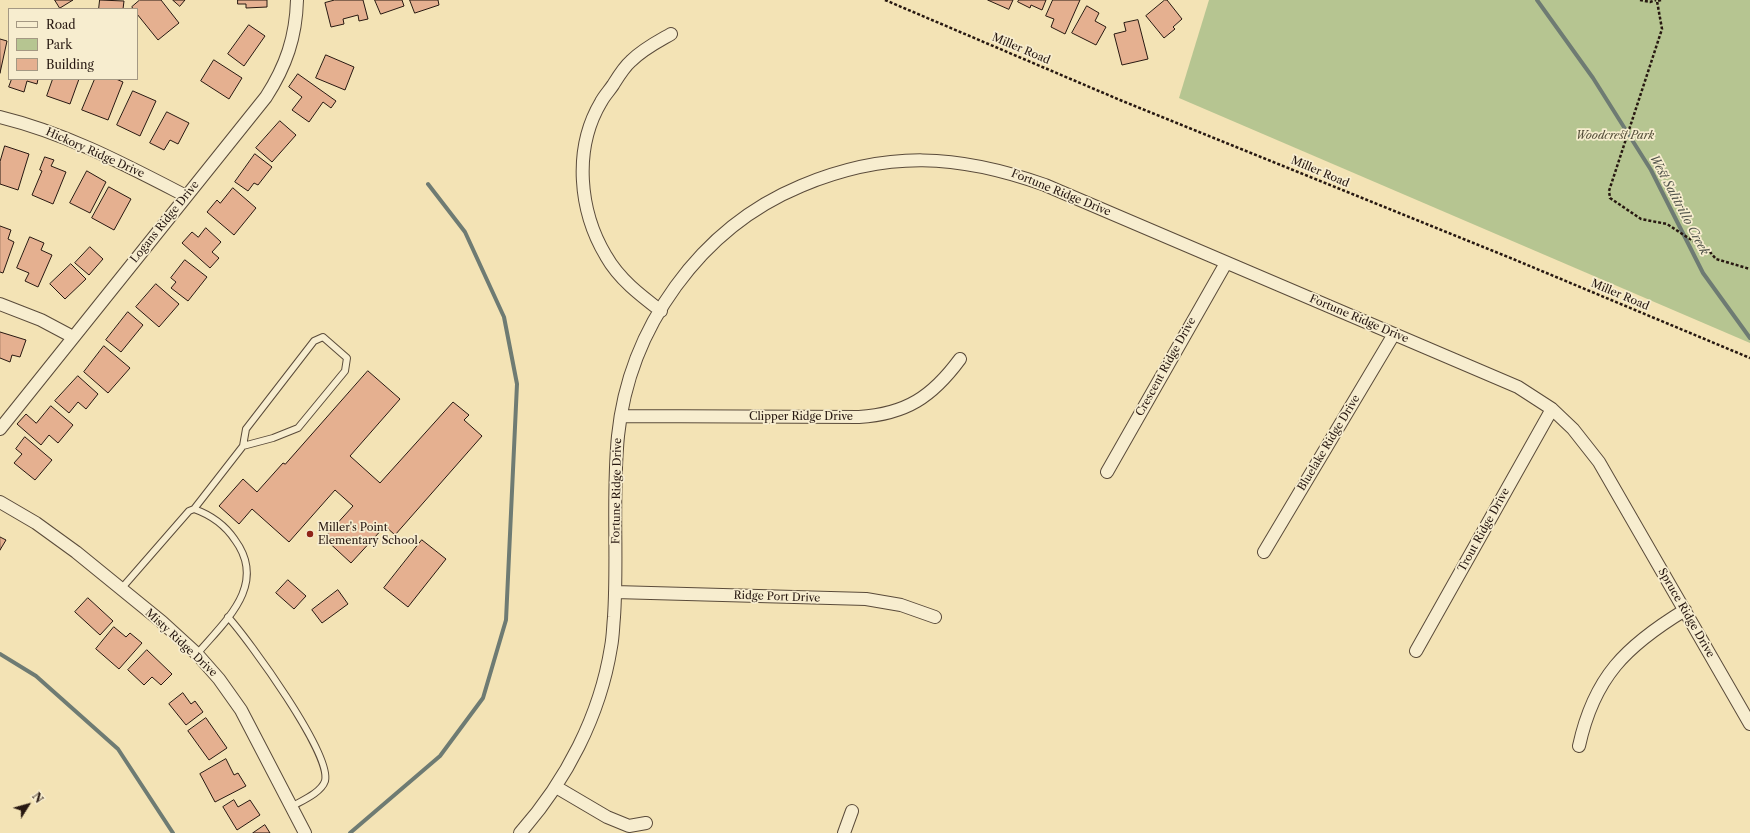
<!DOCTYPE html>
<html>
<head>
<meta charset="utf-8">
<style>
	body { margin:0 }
	#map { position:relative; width:1750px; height:833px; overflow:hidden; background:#f3e3b5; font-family:"Libre Caslon Text",serif }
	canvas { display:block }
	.legend { position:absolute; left:8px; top:8px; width:130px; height:72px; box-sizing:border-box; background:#f7edcf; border:1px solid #a49883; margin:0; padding:5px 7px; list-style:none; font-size:12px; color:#271811 }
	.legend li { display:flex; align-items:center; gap:8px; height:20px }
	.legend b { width:20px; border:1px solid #a49883 }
	.north { position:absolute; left:8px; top:785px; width:40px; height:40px; -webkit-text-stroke:3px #f7edcf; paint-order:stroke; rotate:53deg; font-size:11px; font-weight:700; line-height:16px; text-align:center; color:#271811 }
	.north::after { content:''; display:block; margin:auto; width:14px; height:18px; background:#271811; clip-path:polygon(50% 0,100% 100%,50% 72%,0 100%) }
</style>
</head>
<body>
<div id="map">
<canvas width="1750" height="833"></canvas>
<ul class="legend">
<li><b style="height:5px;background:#f7edcf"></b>Road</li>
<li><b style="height:11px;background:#b6c591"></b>Park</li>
<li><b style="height:11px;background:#e5b090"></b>Building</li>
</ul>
<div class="north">N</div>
</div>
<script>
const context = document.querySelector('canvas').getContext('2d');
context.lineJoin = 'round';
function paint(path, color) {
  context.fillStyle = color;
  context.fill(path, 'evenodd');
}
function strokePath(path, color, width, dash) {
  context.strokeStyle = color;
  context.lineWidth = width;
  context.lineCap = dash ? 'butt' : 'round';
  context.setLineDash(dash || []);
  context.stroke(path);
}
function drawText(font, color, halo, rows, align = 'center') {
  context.font = font + ' "Libre Caslon Text",serif';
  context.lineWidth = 3.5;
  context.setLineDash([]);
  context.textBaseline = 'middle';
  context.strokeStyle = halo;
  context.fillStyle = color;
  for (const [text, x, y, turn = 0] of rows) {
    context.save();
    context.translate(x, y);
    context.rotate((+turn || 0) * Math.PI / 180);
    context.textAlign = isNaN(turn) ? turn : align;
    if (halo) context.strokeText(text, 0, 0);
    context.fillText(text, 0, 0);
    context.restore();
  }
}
const green = new Path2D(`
	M1209,0H1750V343L1179,98Z`);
const stream = new Path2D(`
	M1537,0L1593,78L1651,170L1703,273L1750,338
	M0,654L36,676L118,749L173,833
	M350,833L440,756L483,698L506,620L517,384L504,317L465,232L428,184`);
const building = new Path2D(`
	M55,0H73L60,8Z
	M100,0L124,1L123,9H99Z
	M140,0H161L179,23L158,40L137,14V9H133L132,7Z
	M173,0H185L180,6Z
	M238,0H267V7L246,8V4H238Z
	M335,0H363L368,19L359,21L358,15L343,19L344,24L331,27L325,3Z
	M375,0H402L404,6L381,14Z
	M410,0H438L439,5L415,13Z
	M988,0H1013L1009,9Z
	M1019,0H1046L1042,10L1031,5L1030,8L1018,2Z
	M1053,0H1080L1065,34L1051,27L1054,19L1046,16Z
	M1165,0H1167L1182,19L1173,27L1175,29L1164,38L1146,16Z
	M1087,6L1099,13L1095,21L1106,27L1096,45L1072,33Z
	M1138,20L1148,59L1122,65L1114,34L1126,31L1124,23Z
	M249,25L265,36L244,66L228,54Z
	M0,39L7,41L0,73Z
	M326,55L354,67L345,90L316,78Z
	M214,60L242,78L229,99L201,81Z
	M298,74L336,101L331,108L323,102L309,122L292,110L302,97L289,87Z
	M12,79H38L37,84L27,81L24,92L9,87Z
	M53,79H79L70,104L47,96Z
	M95,79H116L123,82L108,120L82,110Z
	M133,91L156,101L140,136L117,125Z
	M167,112L189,123L178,144L170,140L164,150L150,143Z
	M280,121L296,135L272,162L256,148Z
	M5,146L29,154L18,190L0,184V162Z
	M255,154L272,167L258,185L254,183L248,191L235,182Z
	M45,157L54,160L51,166L66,172L53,204L32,195L42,171L40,170Z
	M87,171L106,182L90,213L70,203Z
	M109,187L131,199L114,230L92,218Z
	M233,188L256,208L234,235L207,212L217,200L220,203Z
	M0,226L11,230L8,239L14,242L3,273L0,272Z
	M206,228L221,242L212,252L219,258L210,268L182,243L192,232L198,237Z
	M30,237L44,243L41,250L52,255L38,287L25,281L29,273L17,268Z
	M90,247L103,259L89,275L75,263Z
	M185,260L207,277L188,301L171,288L176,282L171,278Z
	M71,264L86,279L65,299L50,284Z
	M156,284L179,304L159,327L136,307Z
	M128,312L143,325L121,352L106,340Z
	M0,332L26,340L20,357L12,355L10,362L0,358Z
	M104,346L130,368L108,393L84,372Z
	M368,371L400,399L350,456L380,483L453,402L469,415L464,420L482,436L395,535L385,526L351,563L324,538L353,506L335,490L289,542L252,509L239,524L219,506L243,479L257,492L283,463L285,464Z
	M78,376L98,394L86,409L78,402L69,413L55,401Z
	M51,406L73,425L58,443L49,435L41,445L17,424L26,414L36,423Z
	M25,437L52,460L35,480L14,463L22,454L16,449Z
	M0,537L6,540L0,550Z
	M422,540L446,559L408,607L384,588Z
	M288,580L306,596L294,609L276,593Z
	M338,590L348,604L322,623L312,610Z
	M88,598L113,621L100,635L75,612Z
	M114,627L126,637L130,633L142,643L119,669L96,649Z
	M147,650L172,674L161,685L152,677L144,685L128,670Z
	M183,693L191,704L195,701L203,712L186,725L169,704Z
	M206,718L227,748L209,760L188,731Z
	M226,759L234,775L238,773L246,786L215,802L200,774Z
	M234,800L238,807L250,800L260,815L237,830L223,807Z
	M265,825L270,833H253Z`);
const path = new Path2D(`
	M885,0L1120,100L1513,259L1750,358
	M1640,0L1650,2L1656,0
	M1661,0L1657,1L1662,29L1609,191L1610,198L1641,219L1667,224L1710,252L1716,259L1750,269`);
const service = new Path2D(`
	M194,509L243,446L273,438L298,428L345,371L347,358L323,337L314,341L246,429L243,446
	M121,589L189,511L194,509C211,515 225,525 235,540C268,585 225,621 197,654
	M228,617C248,639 332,754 325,781C321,793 301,801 291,807`);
const minor = new Path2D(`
	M0,117C66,133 126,165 186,196
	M0,304L41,320L73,337
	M661,311C640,295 619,279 606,256C579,211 573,149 601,102C604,96 609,91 613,85C618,77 624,67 631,61C643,49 657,42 671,34
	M622,416L859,417C906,414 932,397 960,359
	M0,429L266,97C286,66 296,37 297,0
	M1107,472L1226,263
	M0,502L36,523L76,552L162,622L197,654L219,679L241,710L305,833
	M1264,552L1394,334
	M615,592L866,599L901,605L935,617
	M1416,651L1552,409
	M1579,746C1594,677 1626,646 1685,610
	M556,787L607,817L629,826L646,823
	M520,833C566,781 600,716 611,647C613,637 613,627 614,617C618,557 612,496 618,436C629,328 700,228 801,186C887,150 958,154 1045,185L1518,387L1552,409L1573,429L1599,462L1750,724
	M844,833L852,811`);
const markers = [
	[310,534,4,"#8f2418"]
];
const streetNames = [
	["Miller Road",1021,49,23],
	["Hickory Ridge Drive",95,153,24],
	["Miller Road",1320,172,23],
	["Fortune Ridge Drive",1061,193,22],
	["Logans Ridge Drive",165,222,-51],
	["Miller Road",1620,295,23],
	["Fortune Ridge Drive",1359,319,23],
	["Crescent Ridge Drive",1166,367,-61],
	["Clipper Ridge Drive",801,417],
	["Bluelake Ridge Drive",1329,443,-59],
	["Fortune Ridge Drive",617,491,-89],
	["Trout Ridge Drive",1484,530,-61],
	["Ridge Port Drive",777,597,2],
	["Spruce Ridge Drive",1686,613,60],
	["Misty Ridge Drive",181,643,43]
];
const parkNames = [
	["Woodcrest Park",1615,136]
];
const poiNames = [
	["Miller's Point",318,528],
	["Elementary School",318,541]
];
const waterNames = [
	["West Salitrillo Creek",1679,205,62]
];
paint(green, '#b6c591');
strokePath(stream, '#6e7b73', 4);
paint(building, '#e5b090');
strokePath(building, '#271811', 1);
strokePath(service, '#5a4b3a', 8);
strokePath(minor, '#5a4b3a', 14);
strokePath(path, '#271811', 2.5, [3, 2]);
strokePath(service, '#f7edcf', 6);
strokePath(minor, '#f7edcf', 12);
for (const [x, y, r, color] of markers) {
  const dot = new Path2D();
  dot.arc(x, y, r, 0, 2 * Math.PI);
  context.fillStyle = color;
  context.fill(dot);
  strokePath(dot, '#f7edcf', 1.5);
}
drawText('11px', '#271811', '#f7edcf', streetNames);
drawText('italic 11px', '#524c37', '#f7edcf', parkNames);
drawText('11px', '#271811', '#f7edcf', poiNames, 'left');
drawText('italic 12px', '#50524a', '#f7edcf', waterNames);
</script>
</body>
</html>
